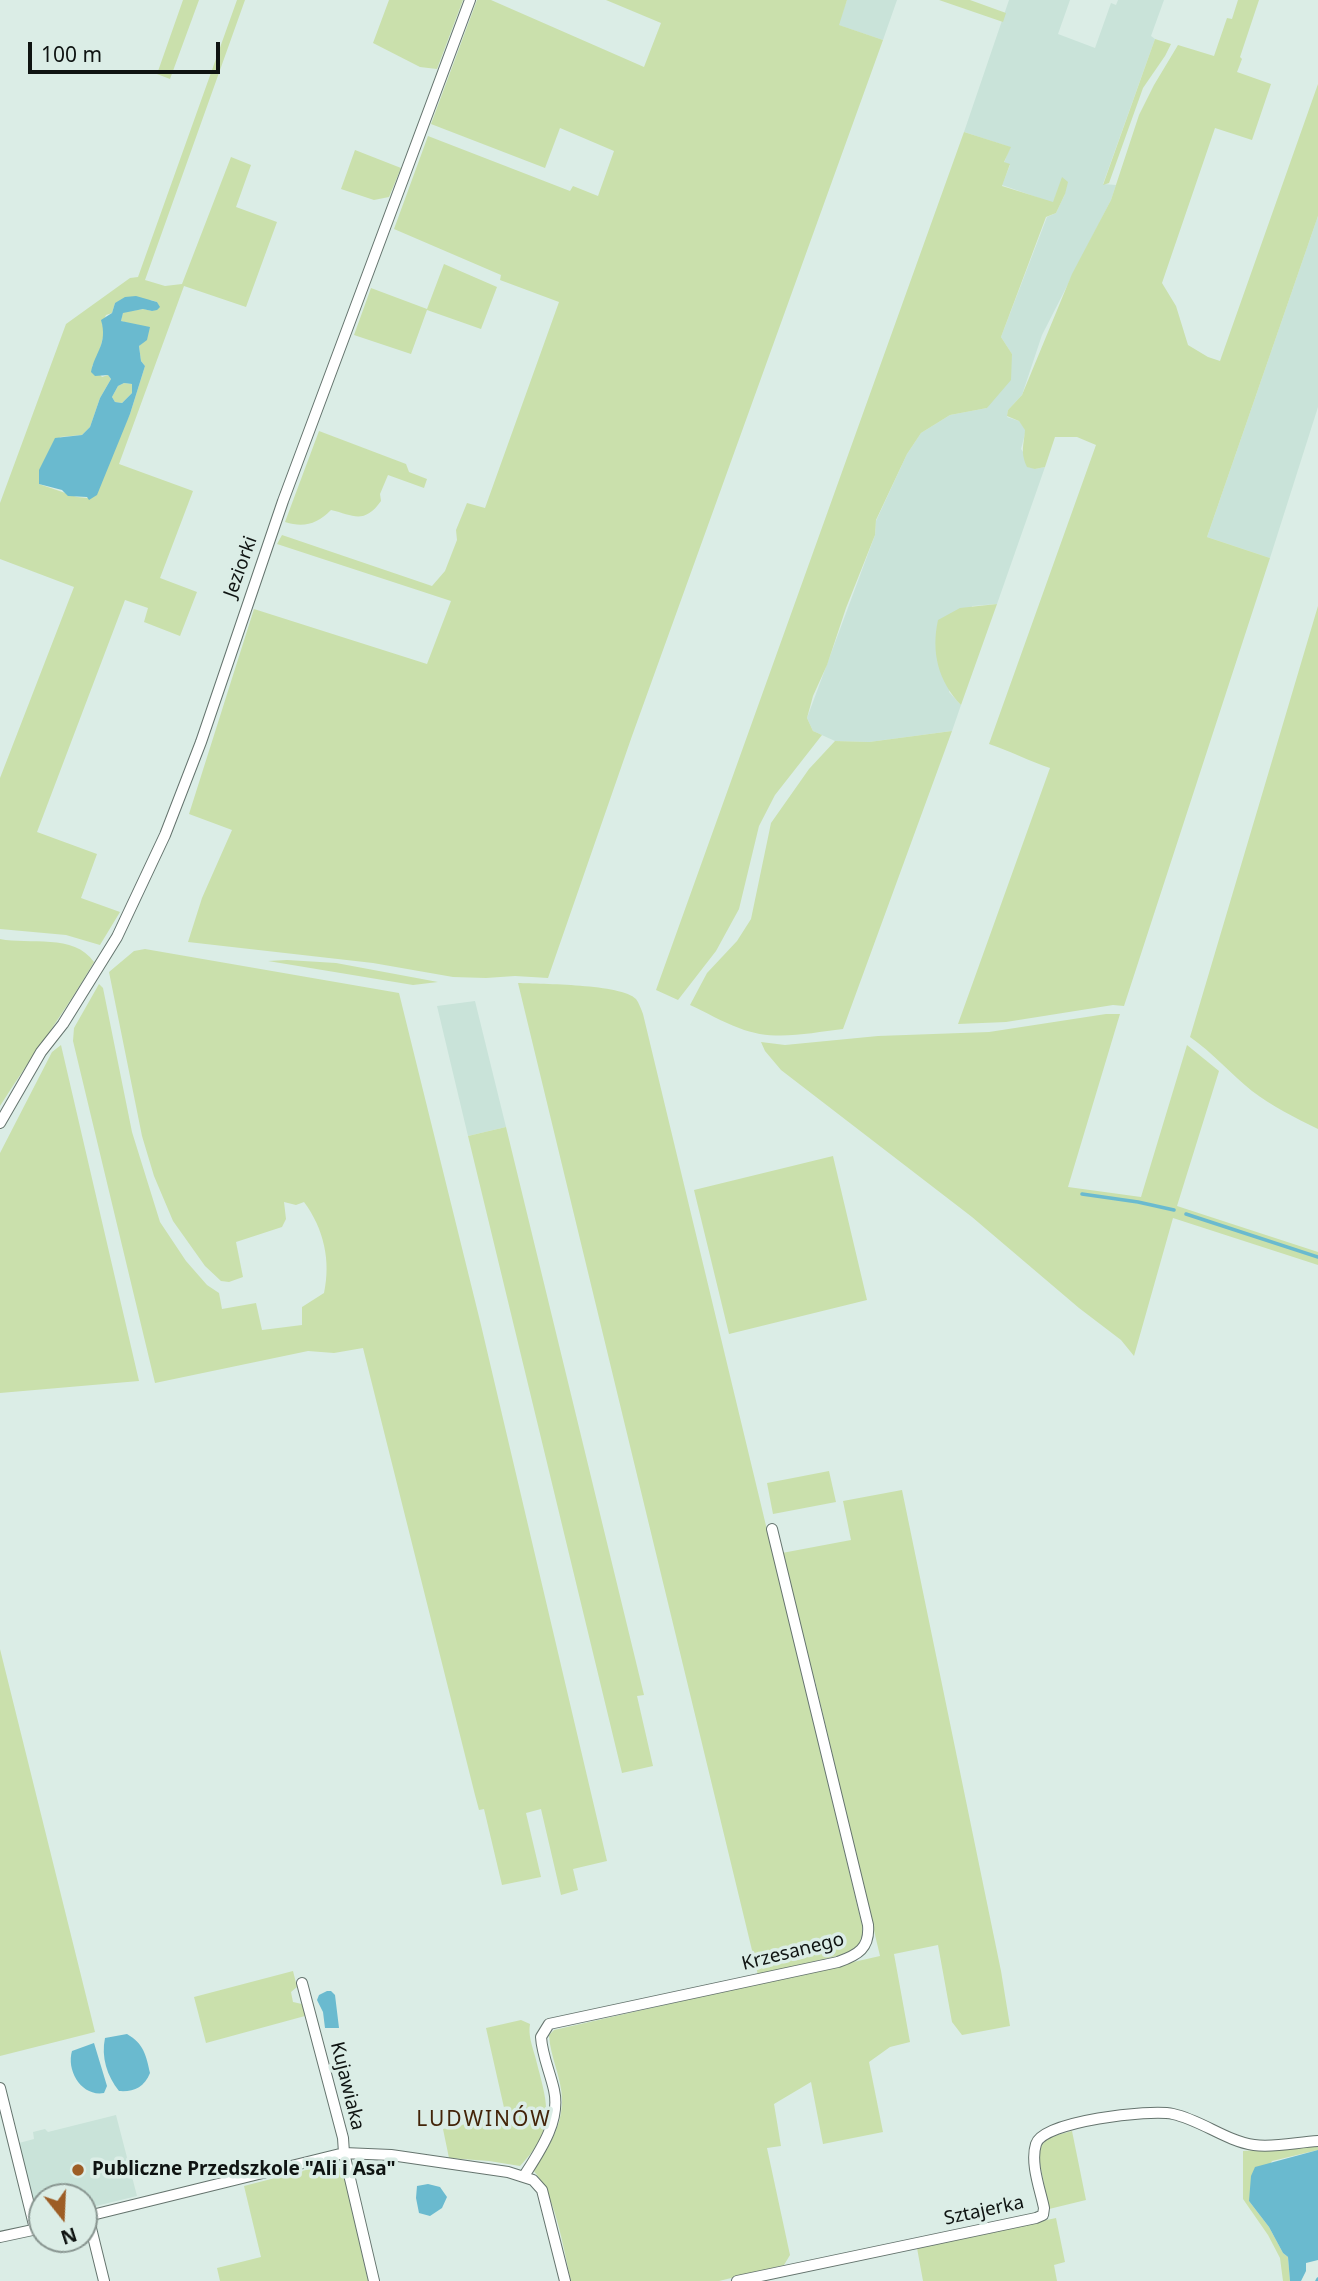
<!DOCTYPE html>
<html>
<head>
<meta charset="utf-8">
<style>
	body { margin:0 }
	#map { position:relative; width:1318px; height:2281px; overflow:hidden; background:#dbede6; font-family:"Noto Sans",sans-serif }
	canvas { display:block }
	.north { position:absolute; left:28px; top:2183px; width:70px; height:70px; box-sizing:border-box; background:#dbede6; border:2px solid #899691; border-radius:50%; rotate:162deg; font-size:19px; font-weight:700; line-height:28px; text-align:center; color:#0f1412 }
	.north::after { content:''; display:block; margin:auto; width:24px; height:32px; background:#9d5d25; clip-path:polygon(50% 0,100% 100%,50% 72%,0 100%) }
	.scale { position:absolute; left:28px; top:42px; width:192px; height:32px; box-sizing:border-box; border:4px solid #0f1412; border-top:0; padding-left:9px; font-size:21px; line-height:24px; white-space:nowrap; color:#0f1412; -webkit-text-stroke:5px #dbede6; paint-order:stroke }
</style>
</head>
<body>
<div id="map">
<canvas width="1318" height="2281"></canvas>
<div class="north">N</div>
<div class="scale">100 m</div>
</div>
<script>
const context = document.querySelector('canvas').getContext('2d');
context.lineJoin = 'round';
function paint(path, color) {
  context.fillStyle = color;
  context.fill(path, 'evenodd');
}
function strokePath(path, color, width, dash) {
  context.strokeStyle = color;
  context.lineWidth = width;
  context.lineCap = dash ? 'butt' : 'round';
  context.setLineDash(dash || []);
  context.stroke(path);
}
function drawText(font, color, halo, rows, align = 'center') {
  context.font = font + ' "Noto Sans",sans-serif';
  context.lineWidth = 7;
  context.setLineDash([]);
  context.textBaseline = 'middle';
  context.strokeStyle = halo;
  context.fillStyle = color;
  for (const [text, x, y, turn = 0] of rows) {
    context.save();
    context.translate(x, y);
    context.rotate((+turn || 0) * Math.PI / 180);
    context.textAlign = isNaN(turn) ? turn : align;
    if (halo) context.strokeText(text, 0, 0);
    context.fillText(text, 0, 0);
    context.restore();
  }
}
const built = new Path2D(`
	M847,0H897L883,40L838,25Z
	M1009,0H1070L1058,34L1095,48L1111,3L1116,5L1118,0H1164L1151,36L1155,39L1103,184L1116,185L1111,200L1042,335L1022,395L1008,410L1007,417L1019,421L1026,430L1021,449L1035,469L1045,467L997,604L972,606L949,692L961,705L952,731L869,742L835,741L813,731L807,718L875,535L876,521L907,454L921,433L950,415L987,408L1012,354L1001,337L1047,217L1056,213L1065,194L1063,178L1053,203L1002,185L1010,165L1004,163L1010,147L964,132Z
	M1318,216V407L1270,558L1207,537Z
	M475,1001L506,1127L468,1136L437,1006Z
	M116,2115L137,2196L84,2209V2197H42V2220L38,2221L19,2143L34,2139L33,2132L45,2129L48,2132Z`);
const green = new Path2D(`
	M183,0H199L170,79L157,74Z
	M237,0H245L145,280L165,286L182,284L231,157L251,165L236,207L277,222L246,307L184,286L119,464L193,491L160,578L197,592L180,636L144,622L148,608L125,600L37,832L97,854L81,898L120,912L100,945L66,935L0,929V778L74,587L0,559V503L66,324L130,278L138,277ZM151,300L157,302L159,307L152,311L144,309L123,312L121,321L131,324L144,341L139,346L141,361L145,366L130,414L88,498L77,497L39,484L60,437L82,435L90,427L100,398L111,379L108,375L102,377L92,366L97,360L105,330L102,324L106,315L112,313L115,303Z
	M389,0H463L437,69L420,67L373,43Z
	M477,0H491L644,67L661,23L606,0H847L839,25L883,40L632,736L548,978L515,976L486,978L453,977L373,963L188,942L202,898L232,830L189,814L254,609L427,664L451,601L277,544L282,535L432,586L445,571L457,540L456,530L467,503L485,508L559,302L500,280L501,275L394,229L428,136L570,191L573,186L598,196L614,151L560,128L545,168L431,124Z
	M939,0H970L1006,13L1003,22Z
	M1238,0H1259L1240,57L1242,59L1237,72L1271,84L1252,140L1215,128L1162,283L1176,306L1188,345L1208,357L1220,361L1318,84V216L1207,537L1270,558L1124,1006L1113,1005L1006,1022L958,1024L1050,768C1029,761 1010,751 989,744L1096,445L1077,437H1055L1045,467L1035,469L1027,467C1020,452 1024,445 1025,430L1019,421L1007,416L1008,410L1022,395L1072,274L1111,200L1139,115L1154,85L1178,45L1214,56L1227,18L1232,19Z
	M1155,39L1171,44L1165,56L1143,88L1109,183L1103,185Z
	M964,132L1011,147L1004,162L1010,164L1002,186L1053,202L1062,177L1068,182L1065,194L1056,213L1046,217L1001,337L1012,354L1011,380L987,408L950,415L921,433L907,454L876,520L875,535L846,608L827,665L813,696L807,718L813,731L822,735L775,795L759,826L739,909L716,951L678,1000L656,990Z
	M355,150L401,168L389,197L374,200L341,189Z
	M444,264L497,287L481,329L427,310L411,354L354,335L371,288L427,309Z
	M124,383L132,384V393L122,403L115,402L112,397L118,386Z
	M319,431L406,464L409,472L427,479L424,488L388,475L380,494L381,501C364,525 353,515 331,510C317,524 304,528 285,522Z
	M997,604L961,705C938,681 931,652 938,620L960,608Z
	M1318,606V1129C1295,1118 1272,1106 1252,1091C1231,1074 1213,1053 1190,1037Z
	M952,731L843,1029C808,1033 773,1042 739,1028C722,1022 706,1012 690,1005L707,973L737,941L751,919L771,823L809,769L835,741L869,742Z
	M0,939C29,945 74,933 94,962C65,1012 31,1057 0,1106Z
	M145,949L399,993L481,1325L607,1861L573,1869L578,1890L561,1895L541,1809L526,1813L541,1877L502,1885L484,1809L479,1810L475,1795L363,1348L334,1353L308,1351L155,1383L73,1041L74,1028L99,984L103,988L132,1132L160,1222L186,1261L207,1285L219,1293L222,1309L256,1303L262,1330L302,1325V1307L324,1293C331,1261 324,1229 304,1202L296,1205L284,1202L286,1219L282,1227L236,1242L243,1277L229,1282L221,1281L205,1266L173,1221L154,1176L142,1136L109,972L134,951Z
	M287,960L336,963L438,982L413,985L268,961Z
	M518,983C541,984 622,984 636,999C639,1003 641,1009 643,1014L862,1925C863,1938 861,1944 850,1953L758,1975Z
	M1106,1014H1120L1068,1187L1141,1197L1187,1045L1219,1071L1177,1206L1318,1252V1265L1173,1218L1134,1356L1121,1340L1079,1308L972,1217L781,1070L765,1051L761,1042L785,1045L878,1036L989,1032Z
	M61,1045L139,1381L0,1393V1153L52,1052Z
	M506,1127L644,1695L637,1696L653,1766L622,1773L468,1136Z
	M833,1156L867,1300L729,1334L694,1190Z
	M829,1471L836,1502L773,1514L767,1483Z
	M902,1490L1001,1971L1010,2026L962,2035L952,2022L938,1945L894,1954L910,2042L890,2047L869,2062L883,2132L823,2144L811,2082L774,2104L781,2146L767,2148L790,2255L784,2265L719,2281H571C563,2247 556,2196 533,2170C548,2149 562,2127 562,2100C562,2078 550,2057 549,2035L554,2030L880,1956L815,1681H811L782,1553L851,1540L843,1501Z
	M0,1649L95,2032L0,2056Z
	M293,1971L297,1987L291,1992L293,2002L302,2004L305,2016L206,2043L194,1997Z
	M521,2020L530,2024C528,2035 532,2045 535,2056C547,2103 558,2127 520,2166L489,2161L449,2158L443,2129L502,2116L505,2112L486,2028Z
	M1072,2131L1086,2200L1049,2209L1038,2153C1043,2137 1057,2135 1072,2131Z
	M1318,2146V2150L1272,2161L1249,2201L1269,2227L1283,2253L1288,2257L1290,2281H1283L1280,2258L1268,2235L1243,2199V2151Z
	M333,2163L341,2169L344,2175L368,2281H220L217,2268L261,2257L244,2186Z
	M1056,2218L1065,2262L1054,2265L1057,2281H923L917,2248Z`);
const water = new Path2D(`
	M136,296L157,302L160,307L157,310L152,311L143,309L123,313L121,321L150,327L147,340L139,346L141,361L145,366L130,414L97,495L89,500L87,497L68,496L62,490L39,484V470L55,438L82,435L90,427L100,398L111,379L108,375L95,376L91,372C95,352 108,344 101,320L112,313L115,303L125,297ZM124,383L132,384V393L122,403L115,402L112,397L118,386Z
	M327,1991H331L335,1995L339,2028H325L323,2012L317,2000L319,1995Z
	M127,2034C144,2044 146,2055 150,2073C144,2088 133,2092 119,2091C107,2076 101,2057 105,2038Z
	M94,2043L107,2086L104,2093C82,2097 66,2071 72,2051Z
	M1318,2150V2260L1306,2263V2271L1301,2281H1290L1288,2257L1283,2253L1269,2227L1249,2201L1251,2176L1255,2167Z
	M428,2184L440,2187L447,2197L442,2208L430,2216L419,2213L416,2198L417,2186Z`);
const stream = new Path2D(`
	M1082,1194L1138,1202L1174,1210
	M1186,1214L1318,1257
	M1317,2281L1318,2279`);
const street = new Path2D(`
	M0,1123L41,1052L63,1024L117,937L165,835L201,742L283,501L470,0
	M302,1983L343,2138L344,2153L374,2281
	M0,2088L35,2229
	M524,2176C540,2151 561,2121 554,2090C550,2072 542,2055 541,2037L549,2024L838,1962C858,1955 870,1948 868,1925L772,1529
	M88,2216L104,2281
	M84,2217L344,2153L391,2155L508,2172L533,2180L542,2190L565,2281
	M0,2237L42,2228
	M737,2281L1036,2218L1043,2215L1044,2208C1040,2189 1030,2163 1036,2144C1043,2121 1150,2109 1173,2114C1201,2120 1226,2141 1254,2145C1274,2148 1298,2142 1318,2141`);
const markers = [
	[78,2170,7,"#9d5d25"]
];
const streetNames = [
	["Jeziorki",241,567,-70],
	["Krzesanego",793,1952,-14],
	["Kujawiaka",347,2086,76],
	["Sztajerka",984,2211,-12]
];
const poiNames = [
	["Publiczne Przedszkole \"Ali i Asa\"",92,2170]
];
const neighbourhoodNames = [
	["LUDWINÓW",484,2120]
];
paint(built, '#c9e3d9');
paint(green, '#cae0ac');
paint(water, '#6abacf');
strokePath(stream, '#6abacf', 3.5);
strokePath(street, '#65746e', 12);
strokePath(street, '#fff', 10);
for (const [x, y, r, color] of markers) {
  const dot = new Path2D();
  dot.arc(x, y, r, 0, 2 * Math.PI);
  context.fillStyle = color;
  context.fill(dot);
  strokePath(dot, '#dbede6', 2.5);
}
drawText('19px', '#0f1412', '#dbede6', streetNames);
drawText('bold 19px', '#0f1412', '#dbede6', poiNames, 'left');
context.letterSpacing = '2px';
drawText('21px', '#432409', '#dbede6', neighbourhoodNames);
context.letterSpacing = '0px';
</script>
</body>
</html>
